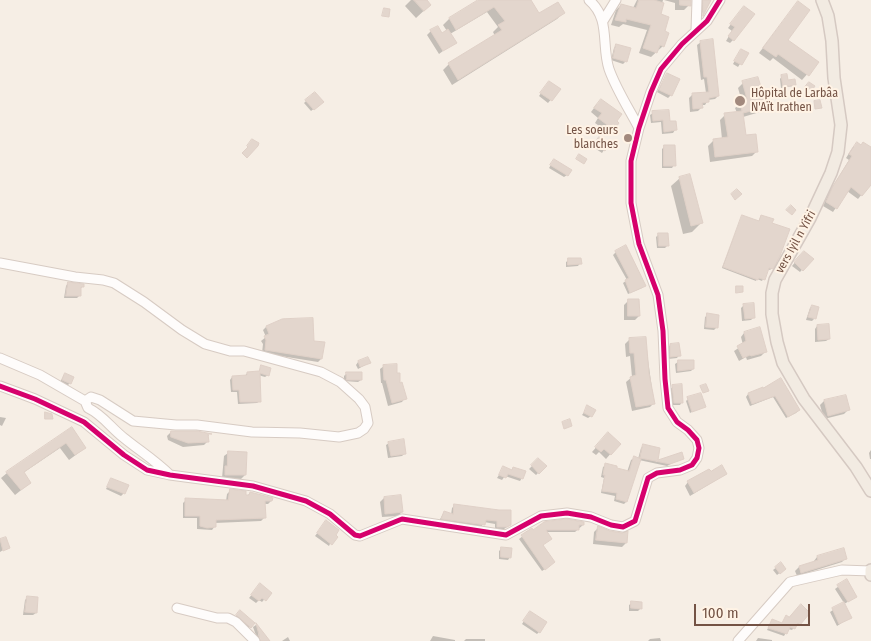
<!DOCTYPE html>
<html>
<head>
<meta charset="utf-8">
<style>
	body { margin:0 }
	#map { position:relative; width:871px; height:641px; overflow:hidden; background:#f6eee5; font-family:"Fira Sans Condensed",sans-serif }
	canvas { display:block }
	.scale { position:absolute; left:694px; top:604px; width:116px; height:22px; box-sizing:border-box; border:2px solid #745345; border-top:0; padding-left:6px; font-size:15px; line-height:18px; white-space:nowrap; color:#745345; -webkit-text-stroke:4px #fff3e5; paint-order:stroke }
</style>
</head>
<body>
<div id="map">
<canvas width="871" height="641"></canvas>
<div class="scale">100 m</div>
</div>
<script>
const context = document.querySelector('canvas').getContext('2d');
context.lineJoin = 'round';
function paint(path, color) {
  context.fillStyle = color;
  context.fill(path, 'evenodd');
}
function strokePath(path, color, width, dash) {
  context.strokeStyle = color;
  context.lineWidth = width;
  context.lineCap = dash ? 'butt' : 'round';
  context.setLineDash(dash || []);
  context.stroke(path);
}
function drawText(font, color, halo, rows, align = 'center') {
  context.font = font + ' "Fira Sans Condensed",sans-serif';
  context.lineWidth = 4;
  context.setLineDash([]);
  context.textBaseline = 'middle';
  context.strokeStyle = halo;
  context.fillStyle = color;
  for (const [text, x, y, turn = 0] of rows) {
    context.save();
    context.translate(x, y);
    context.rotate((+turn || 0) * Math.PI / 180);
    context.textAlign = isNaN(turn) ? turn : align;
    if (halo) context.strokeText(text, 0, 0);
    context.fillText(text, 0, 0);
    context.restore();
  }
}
const shadow = new Path2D(`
	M411,0H425L430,5L416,18L405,6Z
	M480,0H530L538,15L563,13L557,19L452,85L443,70L449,64L495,36L493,32L498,27L487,12L450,34L455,42L439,54L427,35L431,31L441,34L447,31L443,25L449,19Z
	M637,0H663L659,15L663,32V46L651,57L639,53L647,30L623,24L619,27L611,25L616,10L621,5L633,8Z
	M664,0H690L689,5L684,10H675V3Z
	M695,0H711L698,19Z
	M798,2L786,40L817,63L802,80L773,58L770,61L759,53Z
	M744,7L733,40L730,43L726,41L732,31L728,28Z
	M701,42L718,96L715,99L708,100L705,105H701L702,107L698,111L690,112L689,98L692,95L706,93L704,79L701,80L697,45Z
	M616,45L626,61L623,64L611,60L614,48Z
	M739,53H747L738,67L733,64Z
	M668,74L671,95L668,98L657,92Z
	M782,76L787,81L795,84L793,86L781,88L780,79Z
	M743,83L765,106L760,112L743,117L745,136L757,151L752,156L710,162L708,146L713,141L722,139L720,120L725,115L737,113L735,108L742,102L738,88Z
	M547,85L559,90L548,103L539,96Z
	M314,93L322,102L311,111L304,103Z
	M597,104L615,121L613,129L609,133L595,123L598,118L591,112Z
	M653,113L669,122L675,130L673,133L662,134L661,122L651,123L650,115Z
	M597,141L604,150L602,153L593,147Z
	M665,146L674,165L672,168H662V149Z
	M853,147L871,149V183L858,199L847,191L833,212L823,206L830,191L849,160L846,158Z
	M552,163L567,175L564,177L549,168Z
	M680,178L701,223L692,232L683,234L671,186Z
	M742,216L758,222L761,216L771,224L772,268L770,270L768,269L762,281L757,279L756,281L722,268Z
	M659,234L667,246L665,248H657L656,237Z
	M616,252L645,285L642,288L628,294L623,283L627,280L613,255Z
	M804,252L812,259L800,272L792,266Z
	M569,260L580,263L578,266L566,267V262Z
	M68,283L82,287L79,290L80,295L77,298H64L66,286Z
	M629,300L639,316L635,320H624V305Z
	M744,305L754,317L751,320L742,321L741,308Z
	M813,306L818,308L814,319L812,321L806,320L810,308Z
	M708,315L718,316L716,328L714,330L704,329L705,317Z
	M282,320L313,342L321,359L318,362L262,353L263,344L261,341L266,337L263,330L266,327Z
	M817,326L829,339L826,341L815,342V329Z
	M744,333L765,352L761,356L747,360L746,357L739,361L734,351L743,345L741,337Z
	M645,338L654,403L650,407L632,411L626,382L632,377L630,356L626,357L625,344L629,340Z
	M670,345L679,355L677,358L668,359V348Z
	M358,362L369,363L358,369L356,365Z
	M678,362L693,369L691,371L676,373L675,364Z
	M384,366L396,374L405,398L402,402L388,406L382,383H381L380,369Z
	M261,367L268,375L265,377L258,375L260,401L257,403L238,404L237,392H231L230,380L232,377L245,376L247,373H258Z
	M65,374L70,383L67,386L60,382Z
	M346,374L361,380L358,382L344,381V376Z
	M780,380L799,410L796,413L786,418L773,397L750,406L746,397L748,394L762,388L763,390Z
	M673,387L682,402L680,405H672L670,389Z
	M688,399L704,406L690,413L686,401Z
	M824,401L848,410L844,414L824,419L820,405Z
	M588,407L591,416L588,418L582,415Z
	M0,417L6,418L2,426L0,425Z
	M71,428L85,448L69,460L60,448L23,473L30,483L15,495L1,478L7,473Z
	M171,432H196L209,435L207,437L208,441L204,445L183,447L168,440L167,436Z
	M608,434L619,444L606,459L599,452L596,455L592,452Z
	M389,443L405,453L402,456L388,458L386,445Z
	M643,446L659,449L656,462L681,454L682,458L667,466L639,460L626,502L624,504L614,501L615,496L601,493L604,478L601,477L603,467L606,465L627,472L631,460L634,458L638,459L641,448Z
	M871,450V459H870L869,453Z
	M228,453L245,475L241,479L222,478L224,456Z
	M538,460L545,466L536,475L529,469Z
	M504,467L511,471L514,468L522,478L520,481L505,476L502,480L497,478Z
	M710,473L726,474L690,496L685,486L688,482Z
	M111,479L124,493L121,496L106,489Z
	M230,491L244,496H247L250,493L271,501L268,504H264V518L261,521L215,523V526L212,530L197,529V518H183V503L186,500L226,501L227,494Z
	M384,498L402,512L398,516L382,517L380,502Z
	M454,506L510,525L504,529H495V524L484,522L481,527L439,521L444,512L451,515L452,508Z
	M567,521L583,525L575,532H546L542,546L551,565L542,571L519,539L531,530L533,532Z
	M324,524L334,535L329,546L315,536Z
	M598,528L626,543L622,547L593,544L594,532Z
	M5,538L8,547L0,552V541Z
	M502,548L510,557L508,560L499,559V551Z
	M817,557L846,558L842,562L797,576L795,571L799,567L814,563V561Z
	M781,564L782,571L777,575L773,570Z
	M846,581L853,599L844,604L851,617L837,626L830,612L844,603L835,589Z
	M258,587L270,593L262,602L259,600L256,603L249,598Z
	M27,598L37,599L36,613L33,615H23L25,600Z
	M632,603L641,608L638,611H629V605Z
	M240,612L253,623L248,629L235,617Z
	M809,613L797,626L796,625L792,630L788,629L784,636L767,630L772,620L782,624L786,617L790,618Z
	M528,615L539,632L537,634L522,624Z
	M256,625L269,641H263L258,633L260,641H258L253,627Z
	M433,636L455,640V641H430Z
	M288,637L290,641H282Z
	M660,638L661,641H648L650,639Z
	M758,638L772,640V641H756Z
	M466,639H485V641H464Z`);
const building = new Path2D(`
	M414,0H427L431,5L424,11Z
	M478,0H531L539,13L558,2L565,13L458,80L448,63L502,30L498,25L505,21L494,7L456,30L449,18Z
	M639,0H654L664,3L661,14L669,17L665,31L669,33L664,47L660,45L657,53L643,48L651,25L626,19V22L615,20L621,4L636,8Z
	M680,0H691V6L680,5Z
	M703,0H711L703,16Z
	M798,1L810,10L788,40L819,62L809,76L778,54L776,57L763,48Z
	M744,6L755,14L734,41L728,36L735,27L730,24Z
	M384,8L390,9L389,17L382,16Z
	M438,26L442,33L448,29L457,43L443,51L430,30Z
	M713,39L719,96L709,98V102L702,103L703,108L693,109L692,93L709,92L707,77H704L700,41Z
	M616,44L631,48L627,62L613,58Z
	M741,49L749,53L742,65L734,61Z
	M667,73L680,79L672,96L659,90Z
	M787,74L788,80L795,79L796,85L783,87L781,75Z
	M758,77L767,107L743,113L746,135L756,134L758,152L715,157L713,139L728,137L724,113L742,111L739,101L747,99L742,81Z
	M549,81L561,89L552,101L540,93Z
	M809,82L815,86L811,92L805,87Z
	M315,92L324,102L314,110L305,100Z
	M601,99L622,114L617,121L619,123L614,130L598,118L602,113L594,108Z
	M820,100L822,108L815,109L814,101Z
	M669,110L670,121H676L677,130L664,132L663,120L653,121L652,111Z
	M599,137L610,143L605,151L594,144Z
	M252,139L259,143L258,146L247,158L242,153L248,147L247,146Z
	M857,142L861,145L863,142L871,147V185L862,196L851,187L837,209L826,202L833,186L852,156L849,154Z
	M664,145H675L676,166H664Z
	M579,154L587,159L584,164L576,159Z
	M554,159L572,170L568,176L550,165Z
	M690,174L703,223L691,226L679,177Z
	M737,189L742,194L735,200L731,194Z
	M791,205L796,210L792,215L786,210Z
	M742,215L759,221L761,215L774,219L772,223L790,229L780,256L773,269L769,268L765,280L759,278L758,280L723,267Z
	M658,233H668L669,246H659Z
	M626,245L646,286L630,293L625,280L629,278L615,251Z
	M804,251L814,259L803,271L794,262Z
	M568,258H581L582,264L568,265Z
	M68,282L84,284V287H81V296H66Z
	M736,286H743V292L736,293Z
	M628,299H639L640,316H628Z
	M754,303L755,318L745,319L743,304Z
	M812,305L819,307L816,319L808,317Z
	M707,313L719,315L718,328L706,327Z
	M313,318L314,341L325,342L322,359L265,350L266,340L264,336L269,334L266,326L282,319Z
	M829,324L830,339L818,340L817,325Z
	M760,327L767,352L751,356L750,355L743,358L737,346L746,341L744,332Z
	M646,337L649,373L655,404L636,407L630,377L636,375L634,353H630L629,338Z
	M679,343L681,356L670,357V344Z
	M368,357L371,363L360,367L358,361Z
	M678,360H694V369L678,371Z
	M397,364V373H400V383L402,382L407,399L392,403L386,380H384L383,365Z
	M261,365L271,368L269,376L260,373L261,402H240L239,390H233L232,376L247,375V372L259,371Z
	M346,372H362V380H347Z
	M65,373L74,377L71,384L62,380Z
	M781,378L800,410L788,417L775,396L752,404L748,393L763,387V388Z
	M682,384L683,403H674L672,385Z
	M706,384L709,391L703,393L700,386Z
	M701,393L706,407L692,412L687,397Z
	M846,395L850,410L828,416L824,400Z
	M587,405L596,410L592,417L584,413Z
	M45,412L52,414L53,419H45Z
	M570,419L572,426L564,429L562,422Z
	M72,427L86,448L75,455L66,443L24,472L31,483L21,490L6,472Z
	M171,431H197L212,434H208L209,442L188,443L171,437Z
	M608,432L621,444L611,455L604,449L601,452L595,447Z
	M404,439L406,454L391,456L388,442Z
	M643,444L660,448L658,460L682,452L684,459L670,464L640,458Z
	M228,451L247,452L246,475H225V466H227Z
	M634,456L641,459L627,502L616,499L617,493L602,491L605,475H603L605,463L617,466V468L629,471Z
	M538,458L547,466L539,474L531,465Z
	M722,465L727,474L694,493L687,481L709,469L711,471Z
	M503,466L512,470L513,467L526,471L523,479L508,474L506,478L499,475Z
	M111,478L129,485L125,494L107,487Z
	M230,489L246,491V495H249L250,492L273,498L272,501H265L266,518L216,520V527L207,528L200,526V516H185V498L228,500Z
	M401,495L403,512L385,514L384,497Z
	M454,504L499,510H511V525L507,527H497V521L486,520L485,525L441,519L444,511L453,514Z
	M567,519L584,522V525H579V530H546L552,539L543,545L555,562L545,570L521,535L532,528L533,530L544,522Z
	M326,520L339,530L336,535L338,537L332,545L317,533Z
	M598,526L610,531L622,533L628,531L627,543L596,540Z
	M6,537L10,548L3,551L0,539Z
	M501,547L512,548L511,558L501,557Z
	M844,548L847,559L801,573L799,566L818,560L817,556Z
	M781,562L786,569L780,574L775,567Z
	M847,579L857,597L848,602L837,585Z
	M260,583L272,593L266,601L262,598L259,601L251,595Z
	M27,596L38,597L37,613L25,612Z
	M631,601L642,602V609L631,608Z
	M844,602L852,618L839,624L832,608Z
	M801,604L810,613L800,625L798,623L795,629L790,627L787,634L768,628L772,619L782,623L786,615L789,617Z
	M240,610L255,623L251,628L236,615Z
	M530,611L547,622L540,633L523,621Z
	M256,623L270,641H261Z`);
const minor = new Path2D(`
	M589,0C611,19 601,45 609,69C616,89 629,109 639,128
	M603,21L616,0
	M696,31L697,0
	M0,263L75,277L103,280L114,283L144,302L182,330L205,344L230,351H244L321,372L340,382L359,399L365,407L368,423L364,429L358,433L339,437L300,433L252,432L197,425H176L133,421L100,400L91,397L85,401L88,408C103,415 111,428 124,438C140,451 156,461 170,475
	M0,358L40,375L85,401
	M0,386L35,399L84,422L124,455L147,470L170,475L253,486L306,501L330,514L355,535L360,536L402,519L506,535L541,516L567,513L591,517L611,525L623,527L635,521L648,478L657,473L680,470L692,465L697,458L699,448L697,440L688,430L677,422L668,408L665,379L663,331L658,295L639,244L631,203V161L639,128L651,92L661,69L682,44L707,21L720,0
	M177,608L217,618H228L236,622L255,641
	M738,641L790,582L842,570L871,571`);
const major = new Path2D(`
	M822,0L828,16L832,41L834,78L841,125L838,152L831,173L810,218L775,280L772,293V314L777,342L783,363L804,399L856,467L871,491
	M871,570V575`);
const cycleway = new Path2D(`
	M0,386L35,399L84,422L124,455L147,470L170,475L253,486L306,501L330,514L355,535L360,536L402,519L506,535L541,516L567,513L591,517L611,525L623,527L635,521L648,478L657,473L680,470L692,465L697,458L699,448L697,440L688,430L677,422L668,408L665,379L663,331L658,295L639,244L631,203V161L639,128L651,92L661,69L682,44L707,21L720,0`);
const markers = [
	[740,101,6,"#a2897d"],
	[628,138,5,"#a2897d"]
];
const poiNames = [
	["Hôpital de Larbâa",751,94],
	["N'Aït Irathen",751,108],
	["Les soeurs",618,131,"right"],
	["blanches",618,145,"right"]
];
const streetNames = [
	["vers Iγil n Yifri",796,242,-61]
];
paint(shadow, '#0003');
paint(building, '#e3d6cd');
strokePath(building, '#dfd0c7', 1);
strokePath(minor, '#d7cbc3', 11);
strokePath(major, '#d5c9c2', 14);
strokePath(minor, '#fefcfb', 9);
strokePath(major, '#f2ebe2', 11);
strokePath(cycleway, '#d6006c', 5);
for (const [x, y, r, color] of markers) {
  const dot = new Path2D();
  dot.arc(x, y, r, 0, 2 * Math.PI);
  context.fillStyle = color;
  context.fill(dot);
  strokePath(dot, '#fff3e5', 2);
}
drawText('12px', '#745345', '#fff3e5', poiNames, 'left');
drawText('12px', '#745345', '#fff3e5', streetNames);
</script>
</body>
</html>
